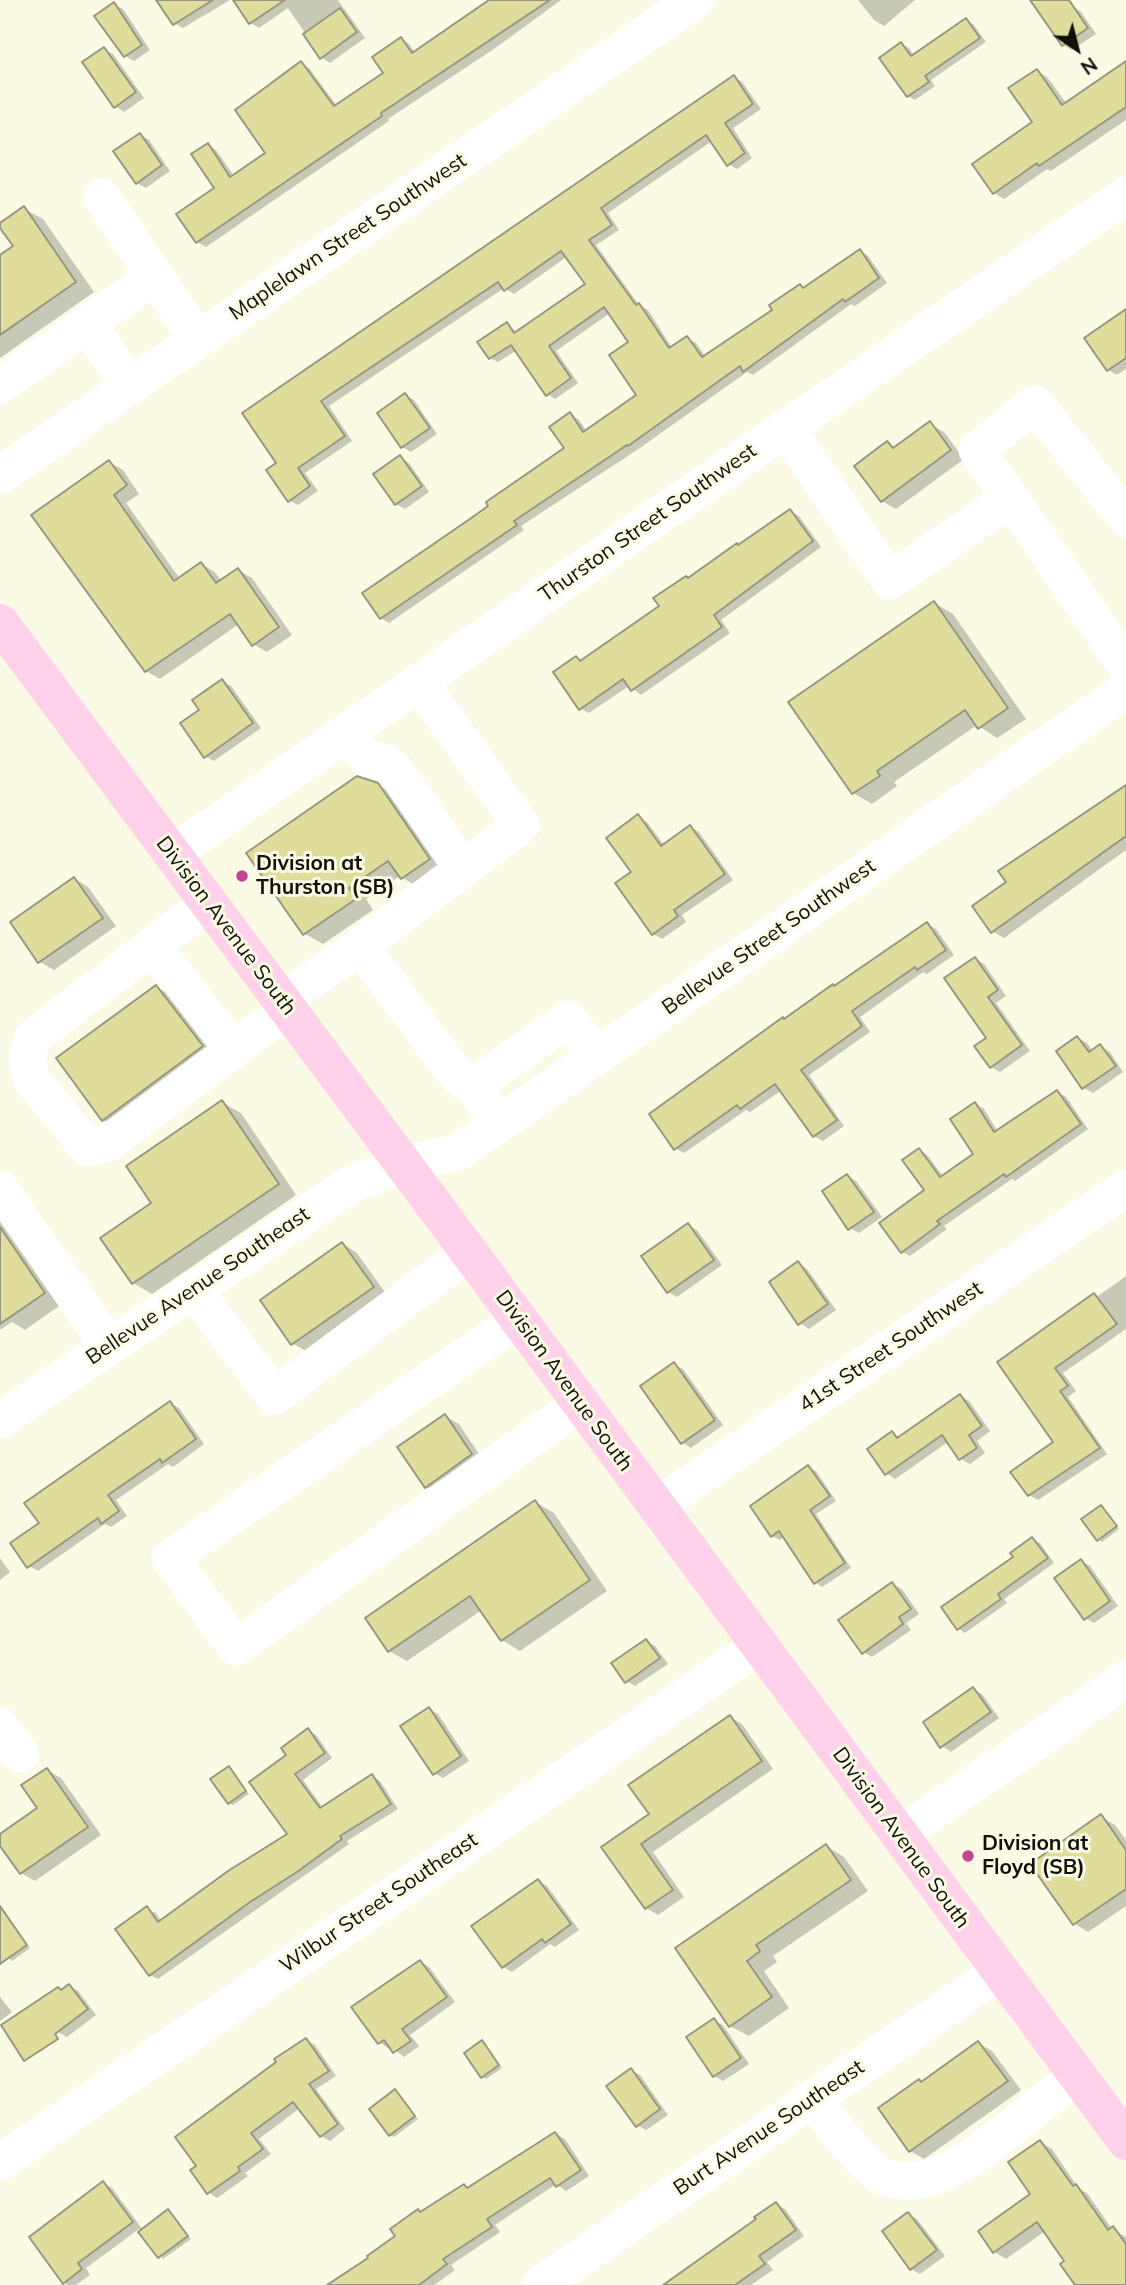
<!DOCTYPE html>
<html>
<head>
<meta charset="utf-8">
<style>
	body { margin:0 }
	#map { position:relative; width:1126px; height:2285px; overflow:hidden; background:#fbfae5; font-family:Mulish,sans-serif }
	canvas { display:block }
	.north { position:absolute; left:1042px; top:14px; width:70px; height:70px; -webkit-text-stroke:5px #fbfae5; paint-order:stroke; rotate:145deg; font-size:19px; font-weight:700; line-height:28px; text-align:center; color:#111009 }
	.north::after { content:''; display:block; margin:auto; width:24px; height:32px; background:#111009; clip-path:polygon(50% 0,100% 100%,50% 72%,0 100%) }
</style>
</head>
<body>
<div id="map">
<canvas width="1126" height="2285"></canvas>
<div class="north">N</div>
</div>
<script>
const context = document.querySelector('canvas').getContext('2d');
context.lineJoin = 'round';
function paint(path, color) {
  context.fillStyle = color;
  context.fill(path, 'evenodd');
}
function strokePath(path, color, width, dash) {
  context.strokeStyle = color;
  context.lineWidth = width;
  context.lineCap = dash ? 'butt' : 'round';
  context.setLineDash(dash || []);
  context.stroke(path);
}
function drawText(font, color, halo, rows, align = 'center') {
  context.font = font + ' Mulish,sans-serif';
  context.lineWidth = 6;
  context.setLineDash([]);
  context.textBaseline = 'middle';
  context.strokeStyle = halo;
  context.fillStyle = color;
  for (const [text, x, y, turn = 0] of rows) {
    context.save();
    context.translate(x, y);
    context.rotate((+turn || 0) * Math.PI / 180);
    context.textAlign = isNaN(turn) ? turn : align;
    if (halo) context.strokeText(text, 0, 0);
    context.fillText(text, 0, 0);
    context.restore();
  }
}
const shadow = new Path2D(`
	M158,0H230L183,28L174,23Z
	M235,0H338L365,38L330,63L322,58L288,8L259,28L251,23Z
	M491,0H561L494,49L388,119L389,121L206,247L197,242L217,189L208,145L216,150L234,176L268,153L301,64L309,68L337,106L386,73L401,39L409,44L415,53Z
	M858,0H915L884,26L874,20Z
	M114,4L123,9L150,50L134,61L125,56Z
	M1072,6L1081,12L1096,34L1072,50L1063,45L1048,23Z
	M966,20L973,24L986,42L931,80L935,86L915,100L908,96L901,44L909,48L914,56Z
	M104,49L113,54L144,98L124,112L115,106Z
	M1126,63V120L1051,171L1047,169L1004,199L994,193L1034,123L1037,71L1047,77L1067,104Z
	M734,77L742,82L761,109L733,128L752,158L737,169L728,164L712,141L608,213L619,230L596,245L639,305L648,310L672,348L687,338L696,343L705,356L774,310L800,286L805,288L860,251L868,256L887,283L855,306L851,304L753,375L747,372L637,450L521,526L524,530L389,623L381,618L468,522L567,449L570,415L578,419L587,431L638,396L630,343L610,313L556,351L578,383L555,399L547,394L517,350L498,362L490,358L507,324L518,333L587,284L568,256L514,294L504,288L329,406L352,441L305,473L318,491L298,505L289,500L278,463L245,413Z
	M140,135L149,140L170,171L146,188L137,183Z
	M24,209L43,219L94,292L0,358V257L15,246Z
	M1126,311V369L1117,375L1108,370Z
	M405,395L414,400L437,434L411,452L402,447Z
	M930,424L944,432L964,459L896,509L882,501L887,443L896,448Z
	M400,457L409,463L429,492L405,509L396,504Z
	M109,462L123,470L139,494L126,503L180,579L201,564L215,572L222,582L238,570L252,578L292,635L267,652L253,644L239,624L160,679L146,671L33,515Z
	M790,511L799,516L821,547L721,620L730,633L641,695L629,686L589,713L580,708L576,658L583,662L661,607L688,579Z
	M934,603L953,614L1026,719L997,738L977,725L894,782L897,786L872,804L853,793Z
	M222,681L231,686L261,728L214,761L205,756L202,710Z
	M378,785L397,796L447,870L420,889L400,876L366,899L373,910L323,944L305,934Z
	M1126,787V850L1004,938L992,931L1009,882Z
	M638,816L647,822L664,845L690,827L699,832L733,880L682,915L686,922L662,939L653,934L633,873Z
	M75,879L88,887L116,926L54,970L40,962L12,923Z
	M927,924L936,929L954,955L927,974L923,972L860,1017L870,1032L809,1075L844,1126L823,1141L814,1136L782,1090L750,1112L746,1110L684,1153L675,1148L784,1020Z
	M975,959L984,964L1006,996L996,1003L1030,1051L1000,1072L991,1067Z
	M156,987L175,997L221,1057L122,1130L103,1120Z
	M1078,1038L1087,1043L1093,1052L1100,1046L1110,1052L1123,1072L1093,1093L1084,1088Z
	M1057,1092L1066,1097L1088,1129L1015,1181L1012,1179L944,1226L947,1229L910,1256L902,1252L927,1190L919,1150L927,1155L944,1177L975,1154V1104L984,1109L998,1132Z
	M223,1103L241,1113L296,1195L152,1294L133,1283L154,1204Z
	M847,1176L856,1181L882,1217L859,1233L850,1228Z
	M0,1213L62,1304L25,1330L12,1322L0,1330Z
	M688,1225L697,1230L722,1265L677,1297L668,1292Z
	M343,1244L356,1252L387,1295L306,1351L292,1343Z
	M798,1263L807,1269L836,1310L809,1329L800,1323Z
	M1126,1276V1329L1063,1373L1076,1391L1068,1397L1107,1454L1038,1500L1029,1495L1055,1442L999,1362L1094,1295L1098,1296Z
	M674,1364L683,1369L723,1425L691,1448L682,1442Z
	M960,1396L969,1401L990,1431L977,1441L985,1453L970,1464L961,1459L948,1442L895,1479L886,1473L892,1433L901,1438Z
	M170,1403L179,1408L204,1444L173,1467L168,1464L116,1500L127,1516L111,1527L105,1524L38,1571L29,1566L41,1524Z
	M445,1416L459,1424L485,1463L440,1495L426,1487Z
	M808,1467L816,1471L836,1501L816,1514L851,1568L822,1587L815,1582L785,1536L780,1540L772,1536Z
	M535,1502L554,1513L607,1591L520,1651L502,1640L482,1610L407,1661L389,1651Z
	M1101,1507L1119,1529L1102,1542L1098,1539Z
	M1032,1539L1040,1543L1054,1563L1004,1599L1007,1603L965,1633L958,1628Z
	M0,1558L10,1572L0,1580Z
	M1081,1561L1090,1566L1118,1606L1094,1623L1085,1618Z
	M893,1584L902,1589L919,1614L906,1623L911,1630L872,1657L863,1652Z
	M646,1641L655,1646L668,1664L635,1686L626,1681Z
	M973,1689L982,1694L999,1718L951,1752L942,1746Z
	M429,1709L438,1714L469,1761L443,1778L434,1773Z
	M730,1717L742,1724L773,1769L653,1852L684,1897L658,1915L646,1908L604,1848L651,1815Z
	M308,1731L316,1735L332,1758L303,1780L323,1808L372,1776L380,1781L398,1809L347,1841L349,1844L158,1979L150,1975L147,1909L156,1913L162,1922L289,1834L288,1755Z
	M229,1768L249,1794L233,1805L229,1803Z
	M47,1770L61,1778L101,1835L35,1881L21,1873L0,1843V1836L40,1809Z
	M1101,1817L1115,1825L1126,1840V1906L1088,1932L1075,1924L1033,1865Z
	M826,1846L844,1857L868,1891L773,1956L777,1962L764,1971L789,2008L749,2036L730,2026L677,1948Z
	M538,1881L547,1886L579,1930L555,1947L550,1944L512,1972L503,1967Z
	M9,1922L30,1948L12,1961L0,1947V1929Z
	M420,1962L429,1967L455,2002L410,2035L419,2046L404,2057L390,2046L388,2048L379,2042Z
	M69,1986L78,1991L96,2015L67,2037L58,2032L62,1991Z
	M0,1997L12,2012L0,2021Z
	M714,2020L723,2025L749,2064L723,2081L714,2076Z
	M306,2040L315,2045L336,2076L316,2089L345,2129L330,2141L321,2136L300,2108L259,2139L271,2154L245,2173L248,2176L217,2198L209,2193L192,2170Z
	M483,2043L502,2068L486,2079L483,2077Z
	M978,2043L992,2051L1021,2090L924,2159L910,2151L880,2109L922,2083Z
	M631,2070L640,2075L668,2115L646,2130L637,2125Z
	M395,2091L418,2119L394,2137L390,2135Z
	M556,2134L565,2139L589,2176L566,2191L556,2184L495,2225L500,2232L451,2265L455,2270L434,2285H331L398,2236L422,2213L464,2186L469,2189Z
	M1040,2142L1052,2149L1079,2189L1087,2193L1112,2229L1126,2237V2285H1077L1067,2261L1045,2231L1006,2259L994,2252L980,2231L1033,2194Z
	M103,2183L112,2188L143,2230L168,2211L191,2239L163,2259L139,2229L86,2268L90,2275L76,2285H68L64,2282Z
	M776,2204L785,2209L804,2236L767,2262L773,2270L751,2285H673Z
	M908,2214L917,2219L945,2256L920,2274L911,2269Z`);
const building = new Path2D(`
	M156,0H213L173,25Z
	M233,0H285L249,24Z
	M489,0H550L381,113L382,116L196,243L176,214L214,188L191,154L208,143L230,177L265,153L235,110L301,61L334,106L383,73L372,57L401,37L412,53Z
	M1030,0H1069L1088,28L1062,46Z
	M114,2L142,45L124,57L94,16Z
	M340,8L357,32L320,59L303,34Z
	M966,18L980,38L925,76L929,82L907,97L879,58L901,42L911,56Z
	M104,47L136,92L114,108L82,62Z
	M1126,61V107L1039,166L1037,163L993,194L972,164L1032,122L1008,88L1037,69L1062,105Z
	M734,75L753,104L725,123L745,153L727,166L706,135L601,208L612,225L589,240L636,305L639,303L669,348L687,336L702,357L772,310L769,305L800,284L803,288L860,249L879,278L845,302L843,299L743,372L740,366L628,446L627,445L514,521L517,525L380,619L362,593L467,521L488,506L486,502L564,448L549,427L570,412L583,432L636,395L609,355L628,342L604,307L549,346L571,378L546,396L511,345L489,359L477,342L507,322L514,333L585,284L561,251L504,291L498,282L321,401L345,436L298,468L310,486L288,502L266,470L276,463L242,413Z
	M140,133L162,165L136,184L113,151Z
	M24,206L76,282L0,335V255L13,246L0,228V223Z
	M1126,309V358L1107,371L1084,338Z
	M405,393L430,428L401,448L377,413Z
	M930,421L951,450L881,502L854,466L887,441L893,448Z
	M400,455L422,486L395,505L373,474Z
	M109,460L127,485L114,495L174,581L201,562L216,583L238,568L279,627L252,646L230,614L145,672L31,515Z
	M790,509L813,541L714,615L722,627L631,691L623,679L579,710L553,672L576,656L580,661L659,606L653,598L686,576L688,578L737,543L738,545Z
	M934,601L1008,708L978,729L965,710L877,771L880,776L852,794L788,702Z
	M222,679L253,723L204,758L180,723L199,710L192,700Z
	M357,776L378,783L430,859L401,879L388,861L349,888L356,899L303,935L246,853Z
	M1126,785V836L991,933L972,906L1006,882L998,871Z
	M638,814L661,846L690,825L725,874L674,910L678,916L652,935L615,883L631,872L606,838Z
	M74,877L103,918L38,963L10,922Z
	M927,922L946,950L917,970L915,967L852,1011L862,1026L801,1070L837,1120L813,1137L775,1084L740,1109L737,1105L674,1150L649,1114L783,1017L784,1019L833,984L834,986Z
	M975,957L998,990L988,997L1022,1045L990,1068L974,1046L986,1038L944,978Z
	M156,985L203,1046L102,1121L56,1058Z
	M1077,1036L1089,1052L1100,1044L1116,1066L1082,1089L1056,1051Z
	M1057,1090L1081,1124L1006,1177L1004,1174L937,1221L940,1224L901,1253L879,1223L924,1190L902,1160L919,1148L940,1177L973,1154L950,1119L975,1102L994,1132Z
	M222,1100L279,1184L132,1284L100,1238L151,1203L126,1166Z
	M847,1174L874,1212L848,1230L822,1191Z
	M688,1223L714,1260L667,1293L641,1256Z
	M0,1227L45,1293L0,1324Z
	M342,1242L374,1287L291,1345L260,1300Z
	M798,1261L828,1304L798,1325L769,1282Z
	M1094,1293L1117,1324L1055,1368L1068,1386L1060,1391L1100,1448L1028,1496L1010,1472L1053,1442L997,1362Z
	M674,1362L715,1420L681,1444L640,1386Z
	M960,1394L982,1426L969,1435L977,1448L959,1460L942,1435L885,1475L867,1449L892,1431L897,1438Z
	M170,1401L196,1439L162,1463L160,1459L108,1495L119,1511L101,1524L98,1518L27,1568L10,1543L39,1523L24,1503Z
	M445,1414L472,1454L425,1488L397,1447Z
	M808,1465L830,1496L810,1510L845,1563L814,1584L779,1531L771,1537L750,1506Z
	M535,1500L590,1580L501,1641L470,1596L388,1652L365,1618Z
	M1101,1505L1117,1526L1097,1541L1081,1519Z
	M1032,1537L1048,1558L998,1594L1001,1599L957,1630L941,1607L1013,1557L1010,1553Z
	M1081,1559L1110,1601L1084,1620L1054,1578Z
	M892,1582L911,1609L899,1617L903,1624L862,1654L838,1620Z
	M646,1639L660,1658L625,1683L611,1663Z
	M973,1687L991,1712L940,1748L923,1722Z
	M429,1707L461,1756L433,1775L400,1726Z
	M730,1715L762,1761L641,1844L673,1890L645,1909L601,1847L649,1814L628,1785Z
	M308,1728L325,1753L295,1774L320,1808L372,1774L391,1804L340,1836L342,1839L297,1872L250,1902L149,1976L115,1929L147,1906L158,1922L228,1871L287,1834L249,1782L286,1755L281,1748Z
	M229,1766L246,1791L228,1804L210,1779Z
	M47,1768L88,1827L20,1874L0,1846V1834L37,1808L21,1785Z
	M1101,1814L1126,1850V1889L1073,1925L1030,1864Z
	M826,1844L851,1880L756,1945L760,1951L747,1961L772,1997L729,2027L675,1948Z
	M538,1879L571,1924L545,1943L542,1939L502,1968L471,1926Z
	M0,1906L27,1945L0,1964Z
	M420,1960L447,1997L402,2029L411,2041L393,2053L384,2040L378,2044L351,2007Z
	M69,1984L88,2009L55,2034L58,2039L24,2061L1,2025L58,1987L61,1990Z
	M714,2018L741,2058L713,2077L686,2037Z
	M306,2038L329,2071L309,2084L338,2124L320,2137L293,2102L251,2133L263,2149L238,2167L240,2171L207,2194L190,2170L196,2166L175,2137L276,2062L274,2059Z
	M482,2040L499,2065L481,2078L464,2053Z
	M978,2041L1008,2081L909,2152L878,2108L919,2079L921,2082Z
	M631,2068L660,2109L636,2127L606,2086Z
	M395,2089L415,2116L389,2136L369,2109Z
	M555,2132L581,2170L556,2187L550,2178L487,2219L492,2227L443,2259L447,2264L419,2285H327L368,2258L367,2256L395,2236L390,2229L418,2209L420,2212L464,2184L467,2188Z
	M1040,2140L1073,2186L1076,2184L1108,2230L1113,2226L1126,2244V2285H1075L1060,2264L1064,2261L1037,2222L993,2253L978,2231L1030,2194L1008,2162Z
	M103,2181L133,2222L78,2263L82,2269L63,2284L29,2237Z
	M776,2202L796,2230L759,2256L765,2264L735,2285H663L756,2219L754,2217Z
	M168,2209L188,2236L158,2258L138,2232Z
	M908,2212L937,2250L910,2270L882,2231Z`);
const minor = new Path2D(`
	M102,197L198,340
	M87,324L131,386
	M0,385L155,276
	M785,428L890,581L1010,498
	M0,475L695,0
	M1126,518L1035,404L977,450L1126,666
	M346,733L365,758L387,763L394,769L462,868
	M172,854L651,521L1126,195
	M208,903L32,1038L27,1058L32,1080L88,1148L108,1143L288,1009
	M153,946L233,1050
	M360,946L521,825L419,682
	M282,1001L360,946L454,1072L464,1082L477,1085
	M488,1107L477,1092V1085L480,1081L568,1019L596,1057
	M0,1189L109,1346
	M193,1289L274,1396L469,1252
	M519,1319L170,1558L236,1647L580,1404
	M0,1420L351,1184L403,1165L458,1152L1126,690
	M656,1506L1126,1188
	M0,1726L20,1754
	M899,1835L1126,1679
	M811,2099C826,2116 867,2171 884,2177C935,2197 997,2138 1034,2109C1048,2098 1063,2087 1078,2077
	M0,2162L759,1646
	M540,2285L999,1972`);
const major = new Path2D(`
	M0,623L469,1252L1126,2141`);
const markers = [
	[242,876,7,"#c24594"],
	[968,1856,7,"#c24594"]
];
const streetNames = [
	["Maplelawn Street Southwest",348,237,-34],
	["Thurston Street Southwest",648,523,-35],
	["Division Avenue South",226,926,53],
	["Bellevue Street Southwest",769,937,-35],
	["Bellevue Avenue Southeast",198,1286,-34],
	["41st Street Southwest",891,1347,-34],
	["Division Avenue South",564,1381,54],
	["Division Avenue South",901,1838,54],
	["Wilbur Street Southeast",379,1903,-34],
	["Burt Avenue Southeast",769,2128,-34]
];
const poiNames = [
	["Division at",256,864],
	["Thurston (SB)",256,888],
	["Division at",982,1844],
	["Floyd (SB)",982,1868]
];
paint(shadow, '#0003');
paint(building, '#dfdc9c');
strokePath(building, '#979683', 2);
strokePath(minor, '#fff', 37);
strokePath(major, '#ffd1eb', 38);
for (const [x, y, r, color] of markers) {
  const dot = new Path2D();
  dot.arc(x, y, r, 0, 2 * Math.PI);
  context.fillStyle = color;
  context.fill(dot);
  strokePath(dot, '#fbfae5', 2.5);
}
drawText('21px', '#111009', '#fbfae5', streetNames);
drawText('bold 21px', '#111009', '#fbfae5', poiNames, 'left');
</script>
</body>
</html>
